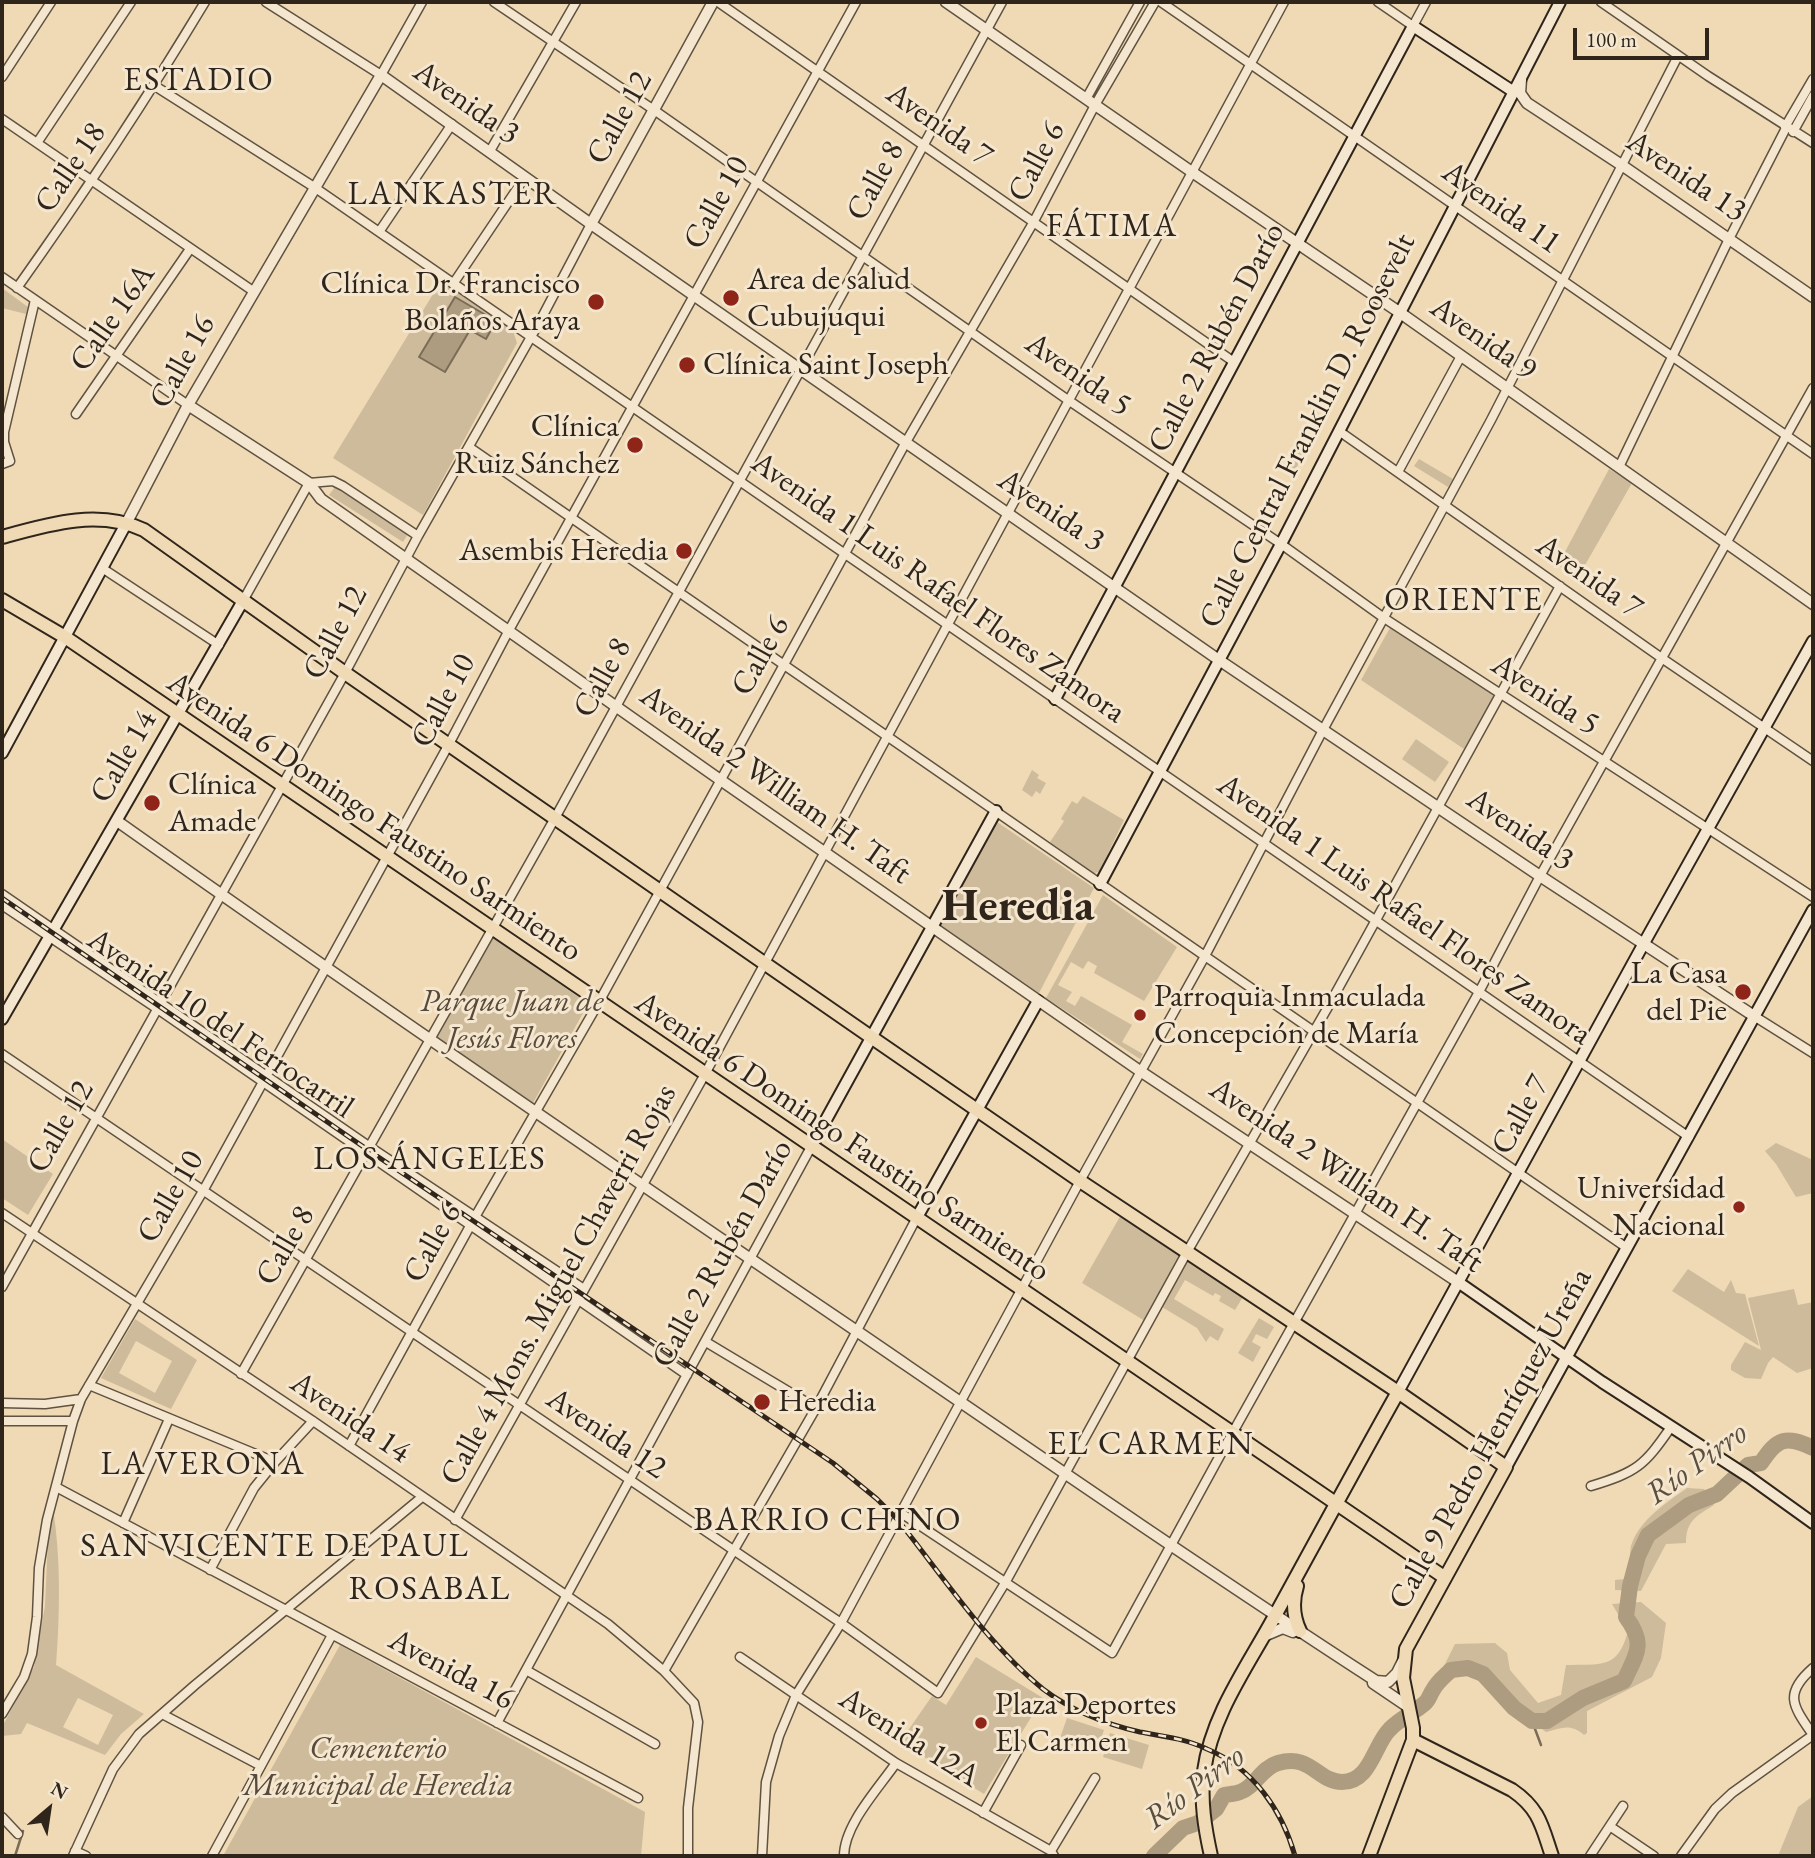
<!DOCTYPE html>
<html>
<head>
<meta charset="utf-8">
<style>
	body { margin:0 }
	#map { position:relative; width:1815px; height:1858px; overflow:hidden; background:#efdab5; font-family:"EB Garamond",serif }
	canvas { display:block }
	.frame { position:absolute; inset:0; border:4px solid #2f251a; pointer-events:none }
	.north { position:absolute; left:14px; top:1774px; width:70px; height:70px; -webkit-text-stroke:5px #f5e7cf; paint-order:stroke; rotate:29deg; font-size:19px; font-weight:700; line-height:28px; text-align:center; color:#2f251a }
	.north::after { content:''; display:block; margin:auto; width:24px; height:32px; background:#2f251a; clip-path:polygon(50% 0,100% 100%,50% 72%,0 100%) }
	.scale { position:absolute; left:1573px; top:28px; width:136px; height:32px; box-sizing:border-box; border:4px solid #2f251a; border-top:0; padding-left:9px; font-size:21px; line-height:24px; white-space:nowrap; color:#2f251a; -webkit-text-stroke:5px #f5e7cf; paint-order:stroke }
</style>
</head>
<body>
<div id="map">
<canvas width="1815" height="1858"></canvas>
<div class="frame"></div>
<div class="north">N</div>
<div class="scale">100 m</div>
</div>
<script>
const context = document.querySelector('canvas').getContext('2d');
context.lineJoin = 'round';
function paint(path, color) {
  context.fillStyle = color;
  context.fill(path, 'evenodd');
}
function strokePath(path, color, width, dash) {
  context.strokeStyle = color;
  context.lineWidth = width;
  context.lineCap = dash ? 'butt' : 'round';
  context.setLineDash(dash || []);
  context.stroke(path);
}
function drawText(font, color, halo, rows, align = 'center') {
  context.font = font + ' "EB Garamond",serif';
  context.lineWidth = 6;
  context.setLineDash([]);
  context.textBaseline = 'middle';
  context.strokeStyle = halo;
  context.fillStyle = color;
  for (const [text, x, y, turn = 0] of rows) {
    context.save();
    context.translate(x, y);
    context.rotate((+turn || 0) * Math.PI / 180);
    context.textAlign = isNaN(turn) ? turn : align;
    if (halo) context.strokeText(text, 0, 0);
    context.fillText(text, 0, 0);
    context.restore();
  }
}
const green = new Path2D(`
	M441,281L514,327V334L517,343L423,515L333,458Z
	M2,288L28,307L26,314L2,308Z
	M1298,441L1308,446L1294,472L1284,467Z
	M1419,459L1453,479L1448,487L1414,466Z
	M1609,469L1632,483L1577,579L1558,565Z
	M335,487L408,534L403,542L329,495Z
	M1391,626L1495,694L1464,749L1361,680Z
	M1416,739L1449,762L1435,782L1402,759Z
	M1032,770L1039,775L1037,778L1046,783L1040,794L1036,791L1032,797L1022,790Z
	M1083,796L1124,820L1099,872L1094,873L1050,842L1064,821L1061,819L1072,801L1077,804Z
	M997,822L1094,888L1039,993L940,925Z
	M1103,895L1177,947L1144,1001L1094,973L1097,966L1088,961L1083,969L1071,962L1058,985L1072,992L1066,1001L1075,1006L1081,996L1132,1025L1122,1042L1143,1054L1140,1059L1046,998Z
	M493,937L588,1004L533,1103L437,1038Z
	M2,1139L53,1174L28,1215L2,1198Z
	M1776,1143L1813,1160V1193L1796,1197L1776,1164L1765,1151Z
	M1122,1213L1183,1252L1145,1321L1082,1283Z
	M1189,1258L1244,1295L1235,1310L1219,1301L1221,1296L1215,1293L1213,1296L1185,1280L1174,1299L1224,1329L1218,1341L1210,1336L1206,1342L1197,1328L1162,1307Z
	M1688,1269L1724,1292L1731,1280L1736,1293L1745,1294L1759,1346L1672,1291Z
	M1794,1289L1798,1305L1813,1302V1368L1797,1373L1773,1357L1768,1363L1761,1379L1745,1378L1731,1370V1365L1745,1342L1761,1350L1748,1298Z
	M1259,1318L1274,1327L1267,1339L1256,1334L1252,1342L1261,1347L1253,1362L1238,1353Z
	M135,1319L197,1360L171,1409L101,1378ZM136,1341L172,1361L155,1393L119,1373Z
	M1687,1488L1704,1489L1714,1505C1696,1516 1686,1521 1686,1543L1666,1544L1641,1591L1615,1590V1580L1625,1579L1627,1568L1631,1565C1631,1558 1629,1549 1632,1543C1641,1519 1667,1502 1687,1488Z
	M53,1508C61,1560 60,1612 56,1665L144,1714L121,1734L105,1755L27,1723L21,1734L2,1736V1727L34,1667L45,1606L48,1538ZM78,1698L113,1715L98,1745L63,1727Z
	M1641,1602L1666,1623L1661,1658L1652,1677L1587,1711V1733L1584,1735C1571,1723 1561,1728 1546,1732C1535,1724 1524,1717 1514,1708C1491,1685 1489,1666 1451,1670L1433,1688L1455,1644L1495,1643L1507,1653L1510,1670L1538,1703L1561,1695L1566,1665C1600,1664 1618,1670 1628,1631L1612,1604Z
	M340,1645L645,1812L641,1856H223Z
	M976,1657L1043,1698L984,1794L900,1742L932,1696L946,1705Z
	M1067,1718L1104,1730L1096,1754L1059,1741Z
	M1110,1733L1149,1745L1142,1769L1103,1757Z
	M1813,1796V1856H1778L1798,1807Z`);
const water = new Path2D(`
	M455,297L496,321L486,339L470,330L445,372L419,357Z`);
const stream = new Path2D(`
	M1532,1721L1541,1745
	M15,1856L23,1831`);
const river = new Path2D(`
	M1154,1856L1183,1828L1198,1823L1216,1809L1224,1795C1229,1794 1235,1794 1240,1792C1255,1787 1261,1768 1278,1763C1310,1753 1318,1782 1342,1782C1371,1782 1374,1744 1390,1729C1400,1718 1414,1713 1425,1703C1429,1700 1430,1694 1433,1690C1437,1682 1445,1676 1451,1670L1468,1668L1483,1674L1514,1708L1532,1721H1547L1583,1698L1624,1681C1637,1653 1646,1644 1626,1617L1630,1586L1638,1556L1648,1535L1689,1505L1717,1494L1748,1465L1761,1463C1777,1438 1786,1435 1813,1448`);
const minor = new Path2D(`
	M266,2L381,75L422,2
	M494,2L654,110L1068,400L1281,544L1384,618L1813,897
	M718,2L1234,362
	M1161,2L1813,454
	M1378,2L1413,26L1426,2
	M1601,2L1708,76L1813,143
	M2,77L51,2
	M155,86L314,187L1689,1137
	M1086,99L1140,2
	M2,119L253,291
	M1785,127L1813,79
	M1793,132L1813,96
	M37,143L131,2
	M490,151L576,2
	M379,232L452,124
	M2,277L188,405
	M453,284L525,177
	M17,288C84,194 146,100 205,2
	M76,414L190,249
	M1339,431L1663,659L1813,761
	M469,447L1627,1248
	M2,464L10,461L4,442V432L35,300
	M1619,467L1729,239L1786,128
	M1398,472L1461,356
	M102,568L219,645
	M244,599L309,483L333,481L343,486L418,536
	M2,894L370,1147L584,1289
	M2,905L156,1008L687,1375
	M1754,1016L1813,1053
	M2,1054L841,1623L938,1693L1005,1583L1187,1252L1328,1007L1560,586
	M2,1213L313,1421L608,1624L664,1671L694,1703L698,1722L688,1808V1856
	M2,1287L345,673L418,536L540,321L591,224
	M706,1342L816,1408
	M241,1374L555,818L1002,2
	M89,1385L275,1462
	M2,1403L45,1404L81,1399
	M2,1421H73
	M349,1446L475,1217L599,1002L906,442L1033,223L1095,105L1155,2
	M1591,1486C1637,1472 1644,1466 1671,1427
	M56,1487L638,1798
	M901,1513L1112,1653L1223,1450L1479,992L1540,876L1813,388
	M455,1520L705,1074L1284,2
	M123,1523L169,1419
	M210,1570L254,1488L275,1462L313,1421
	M740,1657L896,1763L1051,1851L1054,1856
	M1813,1668C1783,1694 1793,1706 1813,1735
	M526,1670L655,1744
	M664,1671L816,1408L916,1219
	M2,1714L24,1677L32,1654L37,1617L39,1568L47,1520L73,1421L81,1399L203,1191L449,744L508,632L856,2
	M162,1714L261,1766
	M497,1723L811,1147
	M983,1813L1021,1745
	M2,1817L18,1834
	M1611,1827L1654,1856
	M75,1851L86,1856
	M1051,1851L1095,1778
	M73,1856L113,1769L139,1734L195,1685L422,1497
	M212,1856L332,1635
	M762,1856L766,1782L779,1736L796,1695L841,1623L1080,1181L1205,956L1323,730L1491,420L1678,56
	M844,1856C844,1825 878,1789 896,1763
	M1590,1856L1623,1806
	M1681,1856L1715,1809L1732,1793L1813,1735`);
const tertiary = new Path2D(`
	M946,2L1192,172L1399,312L1813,604
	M1521,80L1520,93L1527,103L1623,166L1813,297
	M591,224L713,2
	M188,405L309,483L321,499L331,506L719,779L1140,1071L1458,1282
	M127,522L188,405L381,75L591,224L1219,660L1540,876L1754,1016
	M117,821C363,995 612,1165 861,1334C1032,1451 1202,1568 1376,1681L1388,1682L1397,1673L1403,1661
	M1264,1636L1283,1628L1293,1632
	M1373,1683L1407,1706`);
const secondary = new Path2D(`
	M1055,699L1413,26L1514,92
	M2,753L127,522
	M1100,884L1281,544L1560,2
	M2,1019L244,599
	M811,1147L996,811
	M916,1219L1038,1001
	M1458,1282L1602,1382L1749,1477L1813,1523
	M1398,1392L1644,943L1813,641
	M1506,1467L1813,910`);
const primary = new Path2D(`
	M2,537C49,524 98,509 144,530L345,673L871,1037L1080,1181L1398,1392L1506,1467L1406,1649L1403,1678L1413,1728V1740L1369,1856
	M2,600L65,637L1444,1577
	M1297,1586C1292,1602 1293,1616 1300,1631
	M1413,1740L1512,1790C1540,1809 1542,1827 1552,1856
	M1211,1856C1205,1829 1200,1800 1204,1771C1212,1713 1250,1663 1277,1612C1317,1539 1357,1465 1398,1392`);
const rail = new Path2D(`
	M2,898L368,1150L833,1463L877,1499L897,1519C942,1575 988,1645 1043,1689C1072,1711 1105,1724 1140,1732C1163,1736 1186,1739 1207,1749C1253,1768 1282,1810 1295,1856`);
const markers = [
	[731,298,9,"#8f2418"],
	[596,302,9,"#8f2418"],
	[687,365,9,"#8f2418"],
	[635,445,9,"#8f2418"],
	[684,551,9,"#8f2418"],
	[152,803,9,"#8f2418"],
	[1743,992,9,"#8f2418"],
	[1140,1015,7,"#8f2418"],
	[1739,1207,7,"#8f2418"],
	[762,1402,9,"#8f2418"],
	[981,1723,7,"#8f2418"]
];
const streetNames = [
	["Avenida 3",466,103,35],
	["Calle 12",620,118,-61],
	["Avenida 7",939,125,35],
	["Calle 6",1037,162,-62],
	["Calle 18",71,168,-56],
	["Avenida 13",1686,177,34],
	["Calle 8",876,181,-61],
	["Calle 10",717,203,-61],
	["Avenida 11",1501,208,35],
	["Calle 16A",113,318,-55],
	["Calle 2 Rubén Darío",1217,338,-62],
	["Avenida 9",1483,339,35],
	["Calle 16",183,362,-61],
	["Avenida 5",1078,375,35],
	["Calle Central Franklin D. Roosevelt",1308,431,-63],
	["Avenida 3",1051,511,34],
	["Avenida 7",1589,577,35],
	["Avenida 1 Luis Rafael Flores Zamora",938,588,35],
	["Calle 12",336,633,-62],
	["Calle 6",761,656,-61],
	["Calle 8",603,678,-61],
	["Avenida 5",1545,695,33],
	["Calle 10",444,701,-62],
	["Calle 14",124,757,-60],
	["Avenida 2 William H. Taft",775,785,35],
	["Avenida 6 Domingo Faustino Sarmiento",374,817,34],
	["Avenida 3",1520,830,34],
	["Avenida 1 Luis Rafael Flores Zamora",1404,910,35],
	["Avenida 10 del Ferrocarril",220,1024,34],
	["Calle 7",1521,1115,-61],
	["Calle 12",61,1127,-60],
	["Avenida 6 Domingo Faustino Sarmiento",842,1137,34],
	["Avenida 2 William H. Taft",1346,1176,34],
	["Calle 10",171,1197,-60],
	["Calle 6",433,1243,-61],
	["Calle 8",286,1246,-60],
	["Calle 2 Rubén Darío",723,1254,-61],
	["Calle 4 Mons. Miguel Chaverri Rojas",559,1285,-61],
	["Avenida 14",350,1418,34],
	["Avenida 12",606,1434,34],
	["Calle 9 Pedro Henríquez Ureña",1491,1439,-61],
	["Avenida 16",451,1670,28],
	["Avenida 12A",909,1738,32]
];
const poiNames = [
	["Area de salud",747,280],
	["Cubujuqui",747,317],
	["Clínica Dr. Francisco",580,284,"right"],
	["Bolaños Araya",580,321,"right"],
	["Clínica Saint Joseph",703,365],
	["Clínica",619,427,"right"],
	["Ruiz Sánchez",619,464,"right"],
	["Asembis Heredia",668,551,"right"],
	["Clínica",168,785],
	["Amade",168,822],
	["La Casa",1727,974,"right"],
	["del Pie",1727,1011,"right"],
	["Parroquia Inmaculada",1154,997],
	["Concepción de María",1154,1034],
	["Universidad",1725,1189,"right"],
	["Nacional",1725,1226,"right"],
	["Heredia",778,1402],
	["Plaza Deportes",995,1705],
	["El Carmen",995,1742]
];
const parkNames = [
	["Parque Juan de",512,1002],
	["Jesús Flores",512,1039],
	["Cementerio",378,1749],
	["Municipal de Heredia",378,1786]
];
const neighbourhoodNames = [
	["ESTADIO",199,81],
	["LANKASTER",453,195],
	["FÁTIMA",1112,227],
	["ORIENTE",1464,601],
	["LOS ÁNGELES",430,1160],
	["EL CARMEN",1151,1445],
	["LA VERONA",203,1465],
	["BARRIO CHINO",828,1521],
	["SAN VICENTE DE PAUL",275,1547],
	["ROSABAL",430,1590]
];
const waterNames = [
	["Río Pirro",1697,1464,-36],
	["Río Pirro",1195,1788,-37]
];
const townNames = [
	["Heredia",1018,907]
];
paint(green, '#cebb9b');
paint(water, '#ae9c80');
strokePath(water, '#7b6c57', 2);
strokePath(stream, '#7b6c57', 2.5);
strokePath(river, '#ae9c80', 16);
strokePath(minor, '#5f5241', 11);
strokePath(tertiary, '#5f5241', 13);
strokePath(secondary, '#2f251a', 14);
strokePath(primary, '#2f251a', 16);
strokePath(minor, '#f5e7cf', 8);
strokePath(tertiary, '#f5e7cf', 10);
strokePath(secondary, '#f5e7cf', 10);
strokePath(primary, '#efdab5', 12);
strokePath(rail, '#2f251a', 5);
strokePath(rail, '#f5e7cf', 2.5, [8]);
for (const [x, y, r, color] of markers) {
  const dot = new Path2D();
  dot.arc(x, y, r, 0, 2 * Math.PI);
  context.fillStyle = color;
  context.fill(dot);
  strokePath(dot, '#f5e7cf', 2.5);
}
drawText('32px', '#2f251a', '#f5e7cf', streetNames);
drawText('32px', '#2f251a', '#f5e7cf', poiNames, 'left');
drawText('italic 32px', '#574a3a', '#f5e7cf', parkNames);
context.letterSpacing = '2px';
drawText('33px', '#2f251a', '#f5e7cf', neighbourhoodNames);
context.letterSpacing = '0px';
drawText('italic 33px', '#5b4f3e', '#f5e7cf', waterNames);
drawText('bold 46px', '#2f251a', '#f5e7cf', townNames);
</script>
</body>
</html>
